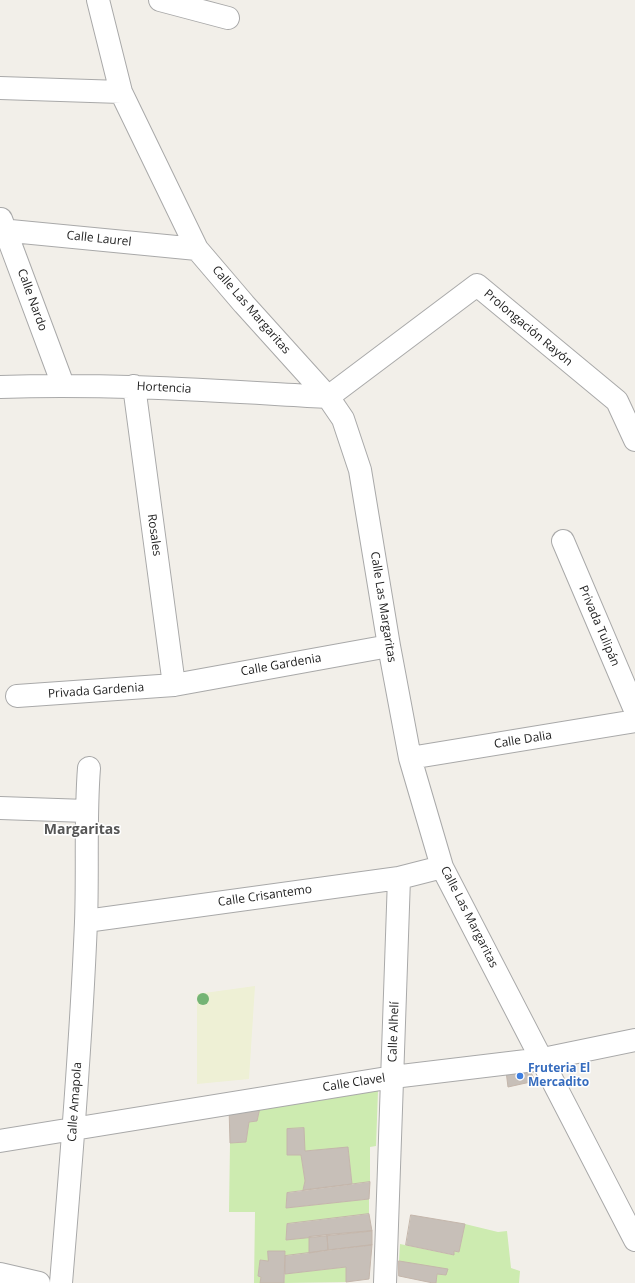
<!DOCTYPE html>
<html>
<head>
<meta charset="utf-8">
<style>
	body { margin:0 }
	canvas { display:block; background:#f2efe9 }
</style>
</head>
<body>
<canvas width="635" height="1283"></canvas>
<script>
const context = document.querySelector('canvas').getContext('2d');
context.lineJoin = 'round';
function paint(path, color) {
  context.fillStyle = color;
  context.fill(path, 'evenodd');
}
function strokePath(path, color, width, dash) {
  context.strokeStyle = color;
  context.lineWidth = width;
  context.lineCap = dash ? 'butt' : 'round';
  context.setLineDash(dash || []);
  context.stroke(path);
}
function drawText(font, color, halo, rows, align = 'center') {
  context.font = font + ' "Open Sans",sans-serif';
  context.lineWidth = 3;
  context.setLineDash([]);
  context.textBaseline = 'middle';
  context.strokeStyle = halo;
  context.fillStyle = color;
  for (const [text, x, y, turn = 0] of rows) {
    context.save();
    context.translate(x, y);
    context.rotate((+turn || 0) * Math.PI / 180);
    context.textAlign = isNaN(turn) ? turn : align;
    if (halo) context.strokeText(text, 0, 0);
    context.fillText(text, 0, 0);
    context.restore();
  }
}
const farmland = new Path2D(`
	M255,986L249,1079L197,1084V994Z`);
const grass = new Path2D(`
	M372,1087L378,1091L376,1146L370,1147V1182L352,1184L348,1148L305,1151L287,1129V1155H301L305,1181L303,1190L287,1193L286,1208L369,1199V1214L287,1224L286,1240L309,1237V1253L285,1256V1251H269L268,1261L260,1260L258,1276L261,1277L260,1283H254L255,1212H229L230,1143L246,1142L249,1122L257,1121L261,1103Z
	M465,1224L498,1232L507,1231L511,1268L520,1271L519,1283H436L437,1274L446,1275L399,1261L400,1244L453,1255L454,1251L459,1252Z
	M346,1267V1282L284,1283L285,1274Z`);
const building = new Path2D(`
	M529,1068L535,1081L508,1087L506,1071Z
	M261,1103L257,1121L249,1122L246,1142L230,1143L229,1107Z
	M304,1128L305,1151L348,1147L352,1184L303,1190L305,1181L301,1155H287V1129Z
	M370,1182L369,1199L286,1208L287,1193Z
	M369,1214L372,1231L286,1240L287,1224Z
	M411,1215L465,1224L459,1252L454,1251V1255L406,1245Z
	M372,1231V1245L328,1250L327,1235Z
	M327,1235L328,1250L309,1253V1237Z
	M372,1245L369,1279L346,1282V1267L285,1274V1256Z
	M268,1251H285L284,1283H260L261,1277L258,1276L260,1260L268,1261Z
	M399,1261L448,1269L446,1275L437,1274L436,1283H433L399,1276Z`);
const minor = new Path2D(`
	M98,0L121,92L197,249L244,304L328,397L343,419L360,470L389,646L410,758L442,867L635,1240
	M160,0L228,18
	M0,88L121,92
	M1,219L63,385
	M0,230L197,249
	M134,386L174,685
	M0,387C110,383 218,391 328,397L477,285L617,401L635,440
	M563,541L635,710
	M17,696L174,685L389,646
	M410,758L635,721
	M0,808L86,811
	M86,921L399,878L442,867
	M0,1141L393,1077L543,1059L635,1040
	M0,1274L39,1283
	M61,1283C71,1163 81,1042 86,922C88,870 85,819 89,768
	M385,1283L399,878`);
const trees = [
	[203,999]
];
const markers = [
	[520,1076,4,"#3f7fe0"]
];
const streetNames = [
	["Calle Laurel",99,239,6],
	["Calle Nardo",32,300,70],
	["Calle Las Margaritas",251,310,49],
	["Prolongación Rayón",528,328,40],
	["Hortencia",164,388,3],
	["Rosales",154,535,82],
	["Calle Las Margaritas",383,607,81],
	["Privada Tulipán",599,626,67],
	["Calle Gardenia",281,665,-10],
	["Privada Gardenia",96,691,-4],
	["Calle Dalia",523,740,-9],
	["Calle Crisantemo",265,896,-8],
	["Calle Las Margaritas",469,917,63],
	["Calle Alhelí",394,1032,-88],
	["Calle Clavel",354,1083,-9],
	["Calle Amapola",75,1102,-86]
];
const shopNames = [
	["Fruteria El",528,1069],
	["Mercadito",528,1083]
];
const quarterNames = [
	["Margaritas",82,830]
];
paint(farmland, '#eef0d5');
paint(grass, '#cdebb0');
paint(building, '#c7bfb8');
strokePath(building, '#c4b6ab', 1);
strokePath(minor, '#a9a9a9', 24);
strokePath(minor, '#fff', 22);
context.fillStyle = '#74b475';
for (const [x, y] of trees) {
  context.beginPath();
  context.arc(x, y, 6, 0, 2 * Math.PI);
  context.fill();
}
for (const [x, y, r, color] of markers) {
  const dot = new Path2D();
  dot.arc(x, y, r, 0, 2 * Math.PI);
  context.fillStyle = color;
  context.fill(dot);
  strokePath(dot, '#fff', 1.5);
}
drawText('12px', '#222', '#fff', streetNames);
drawText('bold 12px', '#366cbe', '#fff', shopNames, 'left');
drawText('bold 14px', '#555', '#fff', quarterNames);
</script>
</body>
</html>
